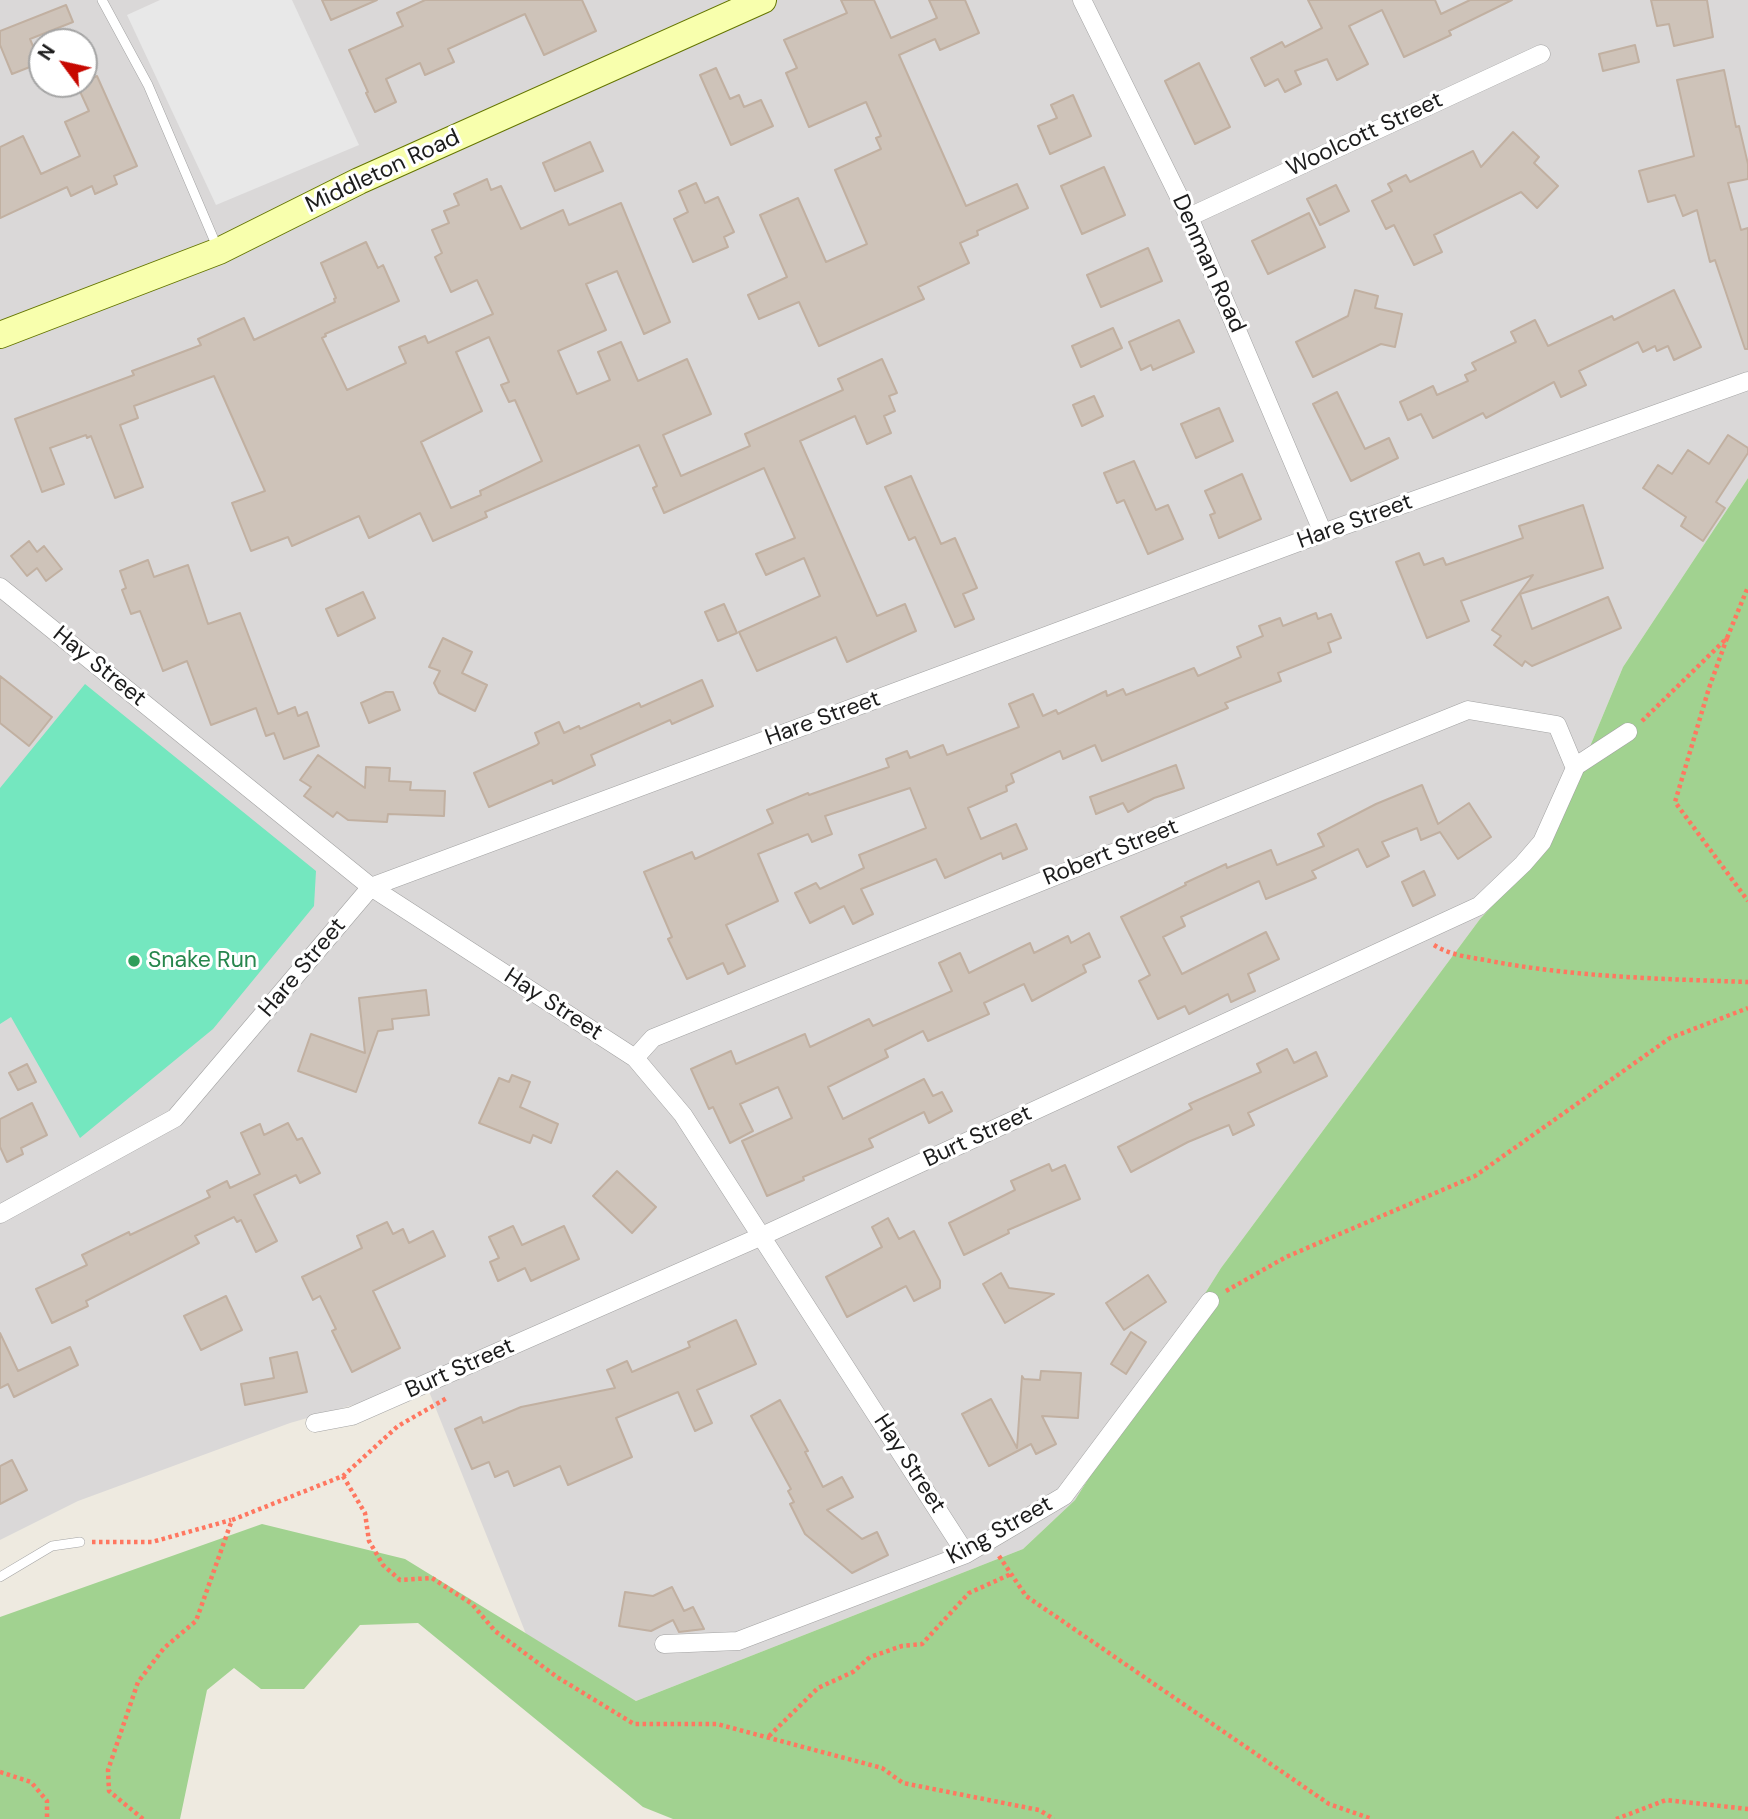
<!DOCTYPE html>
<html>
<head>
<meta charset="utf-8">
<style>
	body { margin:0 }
	#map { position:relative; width:1748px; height:1819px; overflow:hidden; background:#eeeae0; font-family:"DM Sans",sans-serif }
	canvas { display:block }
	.north { position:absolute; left:28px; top:28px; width:70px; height:70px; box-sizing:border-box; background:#fff; border:2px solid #a4a4a4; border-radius:50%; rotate:303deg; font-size:19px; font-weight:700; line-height:28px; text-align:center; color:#1c1c1c }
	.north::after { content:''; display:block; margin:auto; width:24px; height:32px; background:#c70800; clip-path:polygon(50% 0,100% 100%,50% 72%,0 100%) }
</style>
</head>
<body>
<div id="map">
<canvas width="1748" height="1819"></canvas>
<div class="north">N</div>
</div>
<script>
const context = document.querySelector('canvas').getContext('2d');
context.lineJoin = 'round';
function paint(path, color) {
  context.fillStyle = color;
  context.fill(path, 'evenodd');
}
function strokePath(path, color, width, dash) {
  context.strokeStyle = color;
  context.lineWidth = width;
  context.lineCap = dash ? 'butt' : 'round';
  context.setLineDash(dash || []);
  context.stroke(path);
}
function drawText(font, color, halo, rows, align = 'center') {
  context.font = font + ' "DM Sans",sans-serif';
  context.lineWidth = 6;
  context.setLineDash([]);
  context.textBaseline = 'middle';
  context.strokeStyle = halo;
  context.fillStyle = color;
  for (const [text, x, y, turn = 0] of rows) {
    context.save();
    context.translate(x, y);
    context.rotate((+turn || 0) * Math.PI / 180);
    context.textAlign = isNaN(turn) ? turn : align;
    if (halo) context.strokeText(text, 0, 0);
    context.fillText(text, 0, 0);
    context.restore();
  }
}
const residential = new Path2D(`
	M0,0H1748V478L1623,667L1549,845L1480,919L1221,1268L1075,1500L1023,1549L636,1701L526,1634L426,1384L290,1423L78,1501L0,1540ZM42,42H84V84H42Z`);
const forest = new Path2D(`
	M1748,478V1819H673L643,1807L418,1623L360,1625L304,1689H261L234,1668L207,1690L180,1819H0V1617L262,1524L405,1559L636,1701L1023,1549L1075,1500L1221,1268L1480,919L1549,845L1623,667Z`);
const pitch = new Path2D(`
	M85,684L316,871L314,906L213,1029L80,1138L11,1017L0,1024V788Z`);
const parking = new Path2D(`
	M160,0H292L359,145L216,205L127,15Z`);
const building = new Path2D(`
	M322,0H377L331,20Z
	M425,0H582L596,31L544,55L525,14L448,49L454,62L425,75L420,63L386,79L396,102L375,112L366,93L368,92L349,50L403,26L397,13Z
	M841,0H874L891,38L937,18L929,0H965L979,33L940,50L935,39L899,55L966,206L1017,184L1028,208L977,231L978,235L960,243L969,263L918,287L924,299L819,346L799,302L759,319L748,295L787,277L760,215L798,198L826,262L867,244L835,170L881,149L876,138L881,136L866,102L809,127L786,73L797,68L784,40L847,13Z
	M1308,0H1435L1441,14L1470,0H1512L1449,31L1451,35L1404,57L1382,10L1349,26L1368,64L1337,80L1327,59L1295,71L1301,84L1285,92L1278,79L1265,86L1251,58L1282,42L1285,47L1322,28Z
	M1651,0H1707L1713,37L1674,46L1669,24L1657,26Z
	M66,5L73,22L30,39L40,63L12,74L0,45V31Z
	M1635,45L1639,62L1603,71L1599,54Z
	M1199,63L1230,127L1195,144L1165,81Z
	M716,68L730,99L739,95L744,107L761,100L773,126L731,145L700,75Z
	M1724,70L1736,127L1739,126L1748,164V179L1728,183L1741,230L1748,228V349H1745L1715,260L1710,262L1697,210L1683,216L1675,195L1648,202L1639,171L1694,156L1677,80Z
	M97,76L137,166L114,176L117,184L95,194L92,186L71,196L67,187L0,218V147L23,136L41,174L80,156L65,122L89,111L77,85L84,84V82Z
	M1073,95L1091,136L1050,154L1038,126L1057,118L1051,105Z
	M1513,132L1539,157L1534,163L1558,186L1537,208L1521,192L1434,235L1442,252L1414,265L1394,225L1386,229L1372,201L1392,191L1388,184L1406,175L1410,182L1473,151L1481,167Z
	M590,142L603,171L555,191L543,163Z
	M1104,167L1125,215L1082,234L1061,186Z
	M487,179L491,190L501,186L521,229L563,210L569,225L621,203L670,322L644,334L617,271L586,284L606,330L558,351L577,394L610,380L598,352L621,342L638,381L687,359L711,414L663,435L681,476L750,446L745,434L843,390L838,379L882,359L897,393L889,396L895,411L884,416L891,433L867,444L855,416L800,441L877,616L905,604L916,631L847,662L836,637L757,671L739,632L820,596L804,558L766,575L756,554L795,538L764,468L664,513L653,488L657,486L639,445L485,512L487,517L433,541L420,513L369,538L359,516L292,546L288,537L251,551L232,503L265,491L214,376L134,406L138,418L120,425L143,487L115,498L91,436L87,438L86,435L50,448L64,484L42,492L15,419L134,375L132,371L201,345L198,339L244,318L254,340L335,302L334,299L336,298L321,263L366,242L378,268L383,265L399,301L325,334L326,336L322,338L347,390L406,363L399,347L425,336L428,343L493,314L477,280L451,292L435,257L442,253L432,230L449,223L444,211L459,205L454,194ZM489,337L509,382L501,385L509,402L515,400L542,461L480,491L481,495L451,508L421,442L482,411L456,352Z
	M696,183L705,203L718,197L734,232L724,237L728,247L693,262L674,219L688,212L679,191Z
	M1336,185L1349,211L1320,225L1307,199Z
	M1309,213L1325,247L1268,274L1252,241Z
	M1148,248L1162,281L1101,307L1087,275Z
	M1355,290L1378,296L1375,308L1402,314L1395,347L1381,344L1313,377L1296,342L1348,316Z
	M1674,290L1701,347L1674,360L1668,346L1657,351L1655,346L1643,352L1638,342L1579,371L1586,385L1561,397L1554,382L1486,418L1483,413L1433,438L1421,414L1408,420L1400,402L1433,386L1437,395L1468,381L1465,375L1476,370L1472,363L1516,342L1511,332L1535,320L1548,346L1612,316L1614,320Z
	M1179,320L1194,352L1153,370L1151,365L1141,370L1129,342Z
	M1113,328L1122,348L1081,367L1072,346Z
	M1337,392L1365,449L1389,438L1398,458L1351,481L1313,404Z
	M1094,396L1103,416L1082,426L1073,405Z
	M1219,408L1233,441L1196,458L1181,424Z
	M1728,435L1748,448V453L1716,502L1725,508L1703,541L1681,526L1686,517L1643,488L1658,465L1672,474L1688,450L1709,464Z
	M1134,461L1156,510L1168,505L1183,539L1148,554L1124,500L1117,503L1104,473Z
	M1242,474L1261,519L1219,538L1210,515L1215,513L1205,491Z
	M911,476L941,544L955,538L977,588L963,594L974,619L955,627L915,537L909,540L885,487Z
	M1583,505L1603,568L1520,594L1532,629L1608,597L1621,628L1532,666L1525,661L1522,666L1494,645L1501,636L1492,630L1533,575L1461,601L1469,621L1427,638L1396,562L1419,553L1424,565L1443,558L1446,565L1523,538L1519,526Z
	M29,541L37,552L44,546L62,569L46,581L37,568L27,576L11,556Z
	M148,560L154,577L188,565L208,624L240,613L278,714L295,707L298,716L307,712L319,746L284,759L274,733L266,736L256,708L211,725L187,661L163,671L140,611L131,614L122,590L126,588L120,571Z
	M363,592L375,618L338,636L326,609Z
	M724,604L737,633L718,641L705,612Z
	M1316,613L1318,619L1331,614L1341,638L1328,643L1331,652L1278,673L1281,681L1225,703L1228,708L1102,761L1095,745L1063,759L1060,751L1011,774L1014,782L1006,786L1007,791L968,808L981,839L1016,824L1027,849L1003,859L1001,853L945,878L936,859L861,889L873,914L853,924L844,906L810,923L795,893L816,883L820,889L864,868L859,855L926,828L910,788L825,816L832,834L812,842L808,834L758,854L778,901L726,925L745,966L728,974L723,963L687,979L668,939L672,937L644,872L692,852L695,859L773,823L767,810L808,793L809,795L889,767L886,759L907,751L910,758L943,745L947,755L1019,727L1009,704L1033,694L1043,716L1056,710L1058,714L1106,691L1107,696L1123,689L1126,695L1194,668L1198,676L1241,657L1237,647L1263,636L1259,626L1280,618L1283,626Z
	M443,638L472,652L462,673L487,685L475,711L439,693L434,683L440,671L429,667Z
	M0,676L52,717L29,746L0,723Z
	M702,680L713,706L672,724L670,720L591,755L595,765L553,784L552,780L489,807L474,773L537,745L539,743L535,733L559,722L564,733L579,726L580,729L639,703L641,707Z
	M386,692H393L400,710L369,723L361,703Z
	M318,755L365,788L366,767L390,768L389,781L411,782L410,790L445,791L444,816L388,814L387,822L348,820L337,812L333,817L304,796L311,787L300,780Z
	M1176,765L1184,788L1154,798L1128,812L1123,803L1096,814L1090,797Z
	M1422,785L1438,824L1469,803L1491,837L1458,859L1440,832L1421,840L1417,828L1382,842L1389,856L1367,867L1358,849L1312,871L1316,878L1266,899L1259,881L1181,917L1185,926L1163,937L1182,974L1266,932L1279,959L1248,974L1255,991L1231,1002L1228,994L1189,1014L1185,1006L1158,1019L1139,981L1150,975L1121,917L1186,885L1185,883L1226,864L1227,868L1271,850L1277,865L1324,846L1318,834L1376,804Z
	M1424,871L1435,895L1413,906L1402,882Z
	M1089,933L1100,957L1083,965L1086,972L1032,1001L1024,984L984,1003L989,1014L928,1041L923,1031L885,1050L888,1057L828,1087L843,1119L924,1079L933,1096L942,1092L952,1111L929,1123L924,1112L869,1139L873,1147L803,1177L804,1180L767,1196L742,1141L792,1118L778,1087L740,1104L753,1131L730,1143L713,1107L709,1109L691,1069L731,1051L736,1064L805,1034L810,1047L869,1019L873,1026L952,991L939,963L960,953L969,973L1030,943L1034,953L1068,936L1071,943Z
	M426,990L429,1015L392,1019L393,1029L378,1031L356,1092L298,1071L311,1034L365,1053L359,998Z
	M1287,1049L1294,1063L1316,1052L1327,1076L1248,1113L1254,1125L1233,1135L1229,1125L1188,1142L1131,1172L1118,1147L1192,1109L1189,1104L1261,1072L1257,1064Z
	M27,1064L36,1082L18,1090L9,1073Z
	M512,1075L530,1082L520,1107L558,1124L551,1143L533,1135L530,1143L479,1123L499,1078L509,1082Z
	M32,1103L47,1135L21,1148L23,1154L7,1162L0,1147V1119Z
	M288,1123L297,1140L302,1138L320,1173L300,1183L296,1175L254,1195L277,1241L256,1252L241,1220L237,1222L234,1217L195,1236L199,1243L86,1301L88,1306L52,1323L36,1289L87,1265L82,1255L129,1232L130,1235L210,1197L207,1191L227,1181L230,1188L260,1174L241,1133L260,1124L264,1135Z
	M1049,1164L1052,1171L1065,1165L1080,1199L1008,1230L1009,1233L964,1255L949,1223L1015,1190L1011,1181Z
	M617,1171L656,1207L632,1233L593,1196Z
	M888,1218L899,1239L914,1231L940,1281V1288L914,1301L906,1286L847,1317L826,1277L882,1247L872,1227Z
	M387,1222L393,1234L403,1229L409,1243L433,1231L445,1256L373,1291L400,1348L352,1372L332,1331L336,1329L320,1296L313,1300L302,1277L362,1248L357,1236Z
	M513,1226L522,1245L564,1226L579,1259L531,1281L525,1268L498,1281L490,1262L499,1258L489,1237Z
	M1001,1273L1009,1288L1054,1294L1005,1323L983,1284Z
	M1148,1275L1166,1302L1124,1330L1106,1303Z
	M226,1296L242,1330L201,1350L184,1316Z
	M736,1320L756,1364L697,1390L712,1423L695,1431L678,1392L616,1418L632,1457L568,1485L560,1466L514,1486L508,1471L495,1477L489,1462L472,1469L455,1429L481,1417L483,1423L521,1407L615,1388L607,1370L627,1361L632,1372L690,1347L688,1342Z
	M1131,1332L1146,1342L1126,1374L1111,1364Z
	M0,1333L18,1371L70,1347L78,1365L14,1397L8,1384L0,1388Z
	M297,1352L307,1392L245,1405L241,1384L274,1378L270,1358Z
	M1041,1371L1081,1373L1078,1418L1042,1416L1056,1444L1036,1454L1031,1444L989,1466L962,1414L991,1399L1017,1448L1022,1376L1024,1379L1040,1380Z
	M780,1400L808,1451L805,1452L823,1487L842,1477L853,1497L827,1510L862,1539L877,1532L888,1555L852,1573L805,1534L790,1504L794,1502L788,1491L791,1489L751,1416Z
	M12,1460L27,1490L0,1504V1466Z
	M672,1587L684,1611L693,1607L704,1629L679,1632L673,1620L651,1631L619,1626L625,1592L653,1596Z`);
const path = new Path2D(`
	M1727,638L1709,688L1675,802L1748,901
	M1642,721L1727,638L1748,587
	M1434,945C1450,955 1468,957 1485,960C1571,977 1661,979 1748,982
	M1226,1291L1286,1257L1475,1176L1670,1038L1748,1008
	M343,1476L365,1513L369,1541L383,1565L400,1580L432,1578L472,1604L495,1631L557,1677L634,1724H717L882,1768L903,1783L1039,1810L1054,1819
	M92,1542H152L231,1520
	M999,1556L1026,1596L1329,1804L1372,1819
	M769,1736L818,1688L853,1672L870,1657L902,1646L922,1644L969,1593L1011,1574
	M0,1772L31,1782L47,1801V1819
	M143,1819L109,1791L108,1770L138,1682L164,1648L196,1621L232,1520L343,1476L398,1426L447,1398
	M1616,1819L1666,1800L1748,1809`);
const lane = new Path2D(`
	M102,0L148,85L218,249
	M0,1577L52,1546L80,1542`);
const street = new Path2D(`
	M1082,0L1189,217L1323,533
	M1189,217L1541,54
	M0,587L371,887L635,1058L683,1115L966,1554
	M635,1058L653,1038L1468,710L1557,725L1575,768
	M0,1214L175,1118L371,887L1323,533L1748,381
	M315,1423L352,1416L762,1236L1479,906L1523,864L1542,842L1576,766L1628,732
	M664,1644L738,1641L966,1554L1064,1496L1210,1301`);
const secondary = new Path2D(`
	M0,335L219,251L359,181L763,0`);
const markers = [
	[134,961,7,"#2e9e5b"]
];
const streetNames = [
	["Woolcott Street",1365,135,-25],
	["Middleton Road",383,172,-25],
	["Denman Road",1208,264,66],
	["Hare Street",1355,522,-20],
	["Hay Street",99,667,39],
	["Hare Street",823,719,-20],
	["Robert Street",1111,853,-22],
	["Hare Street",303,968,-50],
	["Hay Street",553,1005,33],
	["Burt Street",978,1137,-25],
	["Burt Street",460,1369,-24],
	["Hay Street",909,1464,57],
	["King Street",1000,1531,-29]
];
const leisureNames = [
	["Snake Run",148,961]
];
paint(residential, '#dad8d8');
paint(forest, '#a1d290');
paint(pitch, '#74e7bf');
paint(parking, '#e8e8e8');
paint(building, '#cec3b9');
strokePath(building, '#c1b0a1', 2);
strokePath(lane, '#a3a3a3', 10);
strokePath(street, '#a3a3a3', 19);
strokePath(secondary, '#647500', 28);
strokePath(path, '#ff7760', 4.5, [3.5, 3.5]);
strokePath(lane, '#fff', 9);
strokePath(street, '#fff', 18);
strokePath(secondary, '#f8ffad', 26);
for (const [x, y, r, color] of markers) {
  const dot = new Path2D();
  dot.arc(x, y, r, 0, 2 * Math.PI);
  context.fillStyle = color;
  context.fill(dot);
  strokePath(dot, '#fff', 2.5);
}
drawText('23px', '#1c1c1c', '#fff', streetNames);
drawText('23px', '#27864d', '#fff', leisureNames, 'left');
</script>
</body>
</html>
